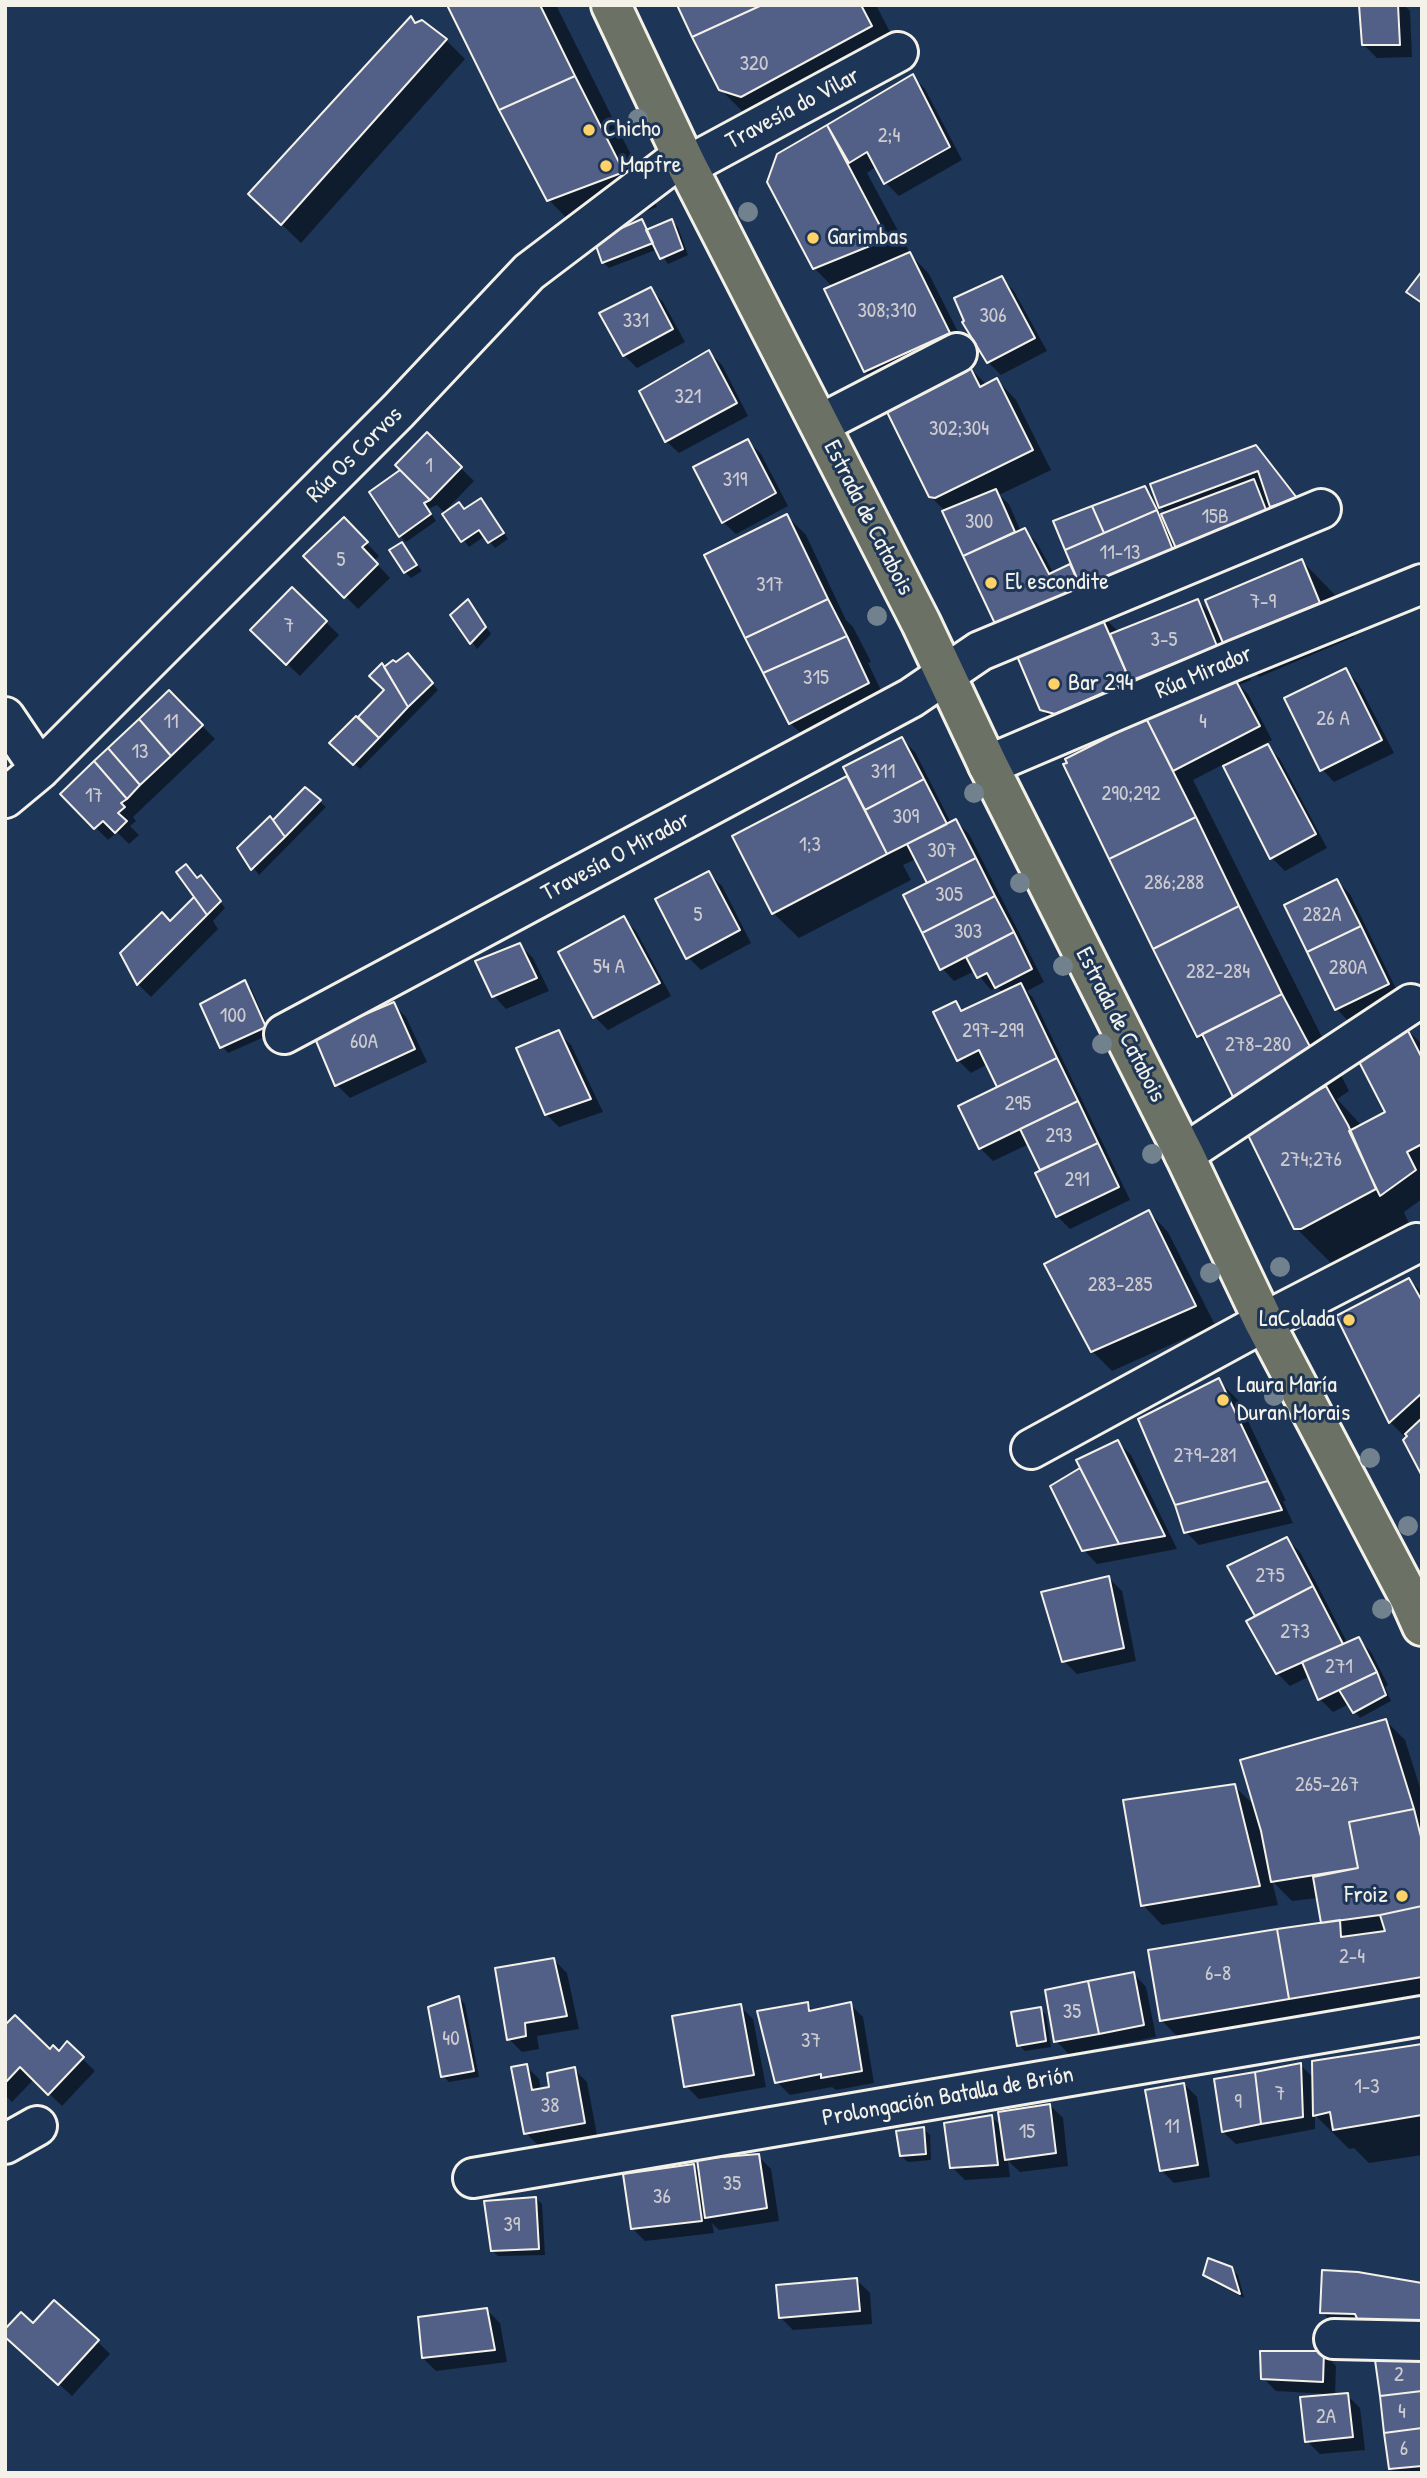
<!DOCTYPE html>
<html>
<head>
<meta charset="utf-8">
<style>
	body { margin:0 }
	#map { position:relative; width:1427px; height:2478px; overflow:hidden; background:#1d3557; font-family:"Patrick Hand",sans-serif }
	canvas { display:block }
	.frame { position:absolute; inset:0; border:7px solid #f4f1e8; pointer-events:none }
</style>
</head>
<body>
<div id="map">
<canvas width="1427" height="2478"></canvas>
<div class="frame"></div>
</div>
<script>
const context = document.querySelector('canvas').getContext('2d');
context.lineJoin = 'round';
function paint(path, color) {
  context.fillStyle = color;
  context.fill(path, 'evenodd');
}
function strokePath(path, color, width, dash) {
  context.strokeStyle = color;
  context.lineWidth = width;
  context.lineCap = dash ? 'butt' : 'round';
  context.setLineDash(dash || []);
  context.stroke(path);
}
function drawText(font, color, halo, rows, align = 'center') {
  context.font = font + ' "Patrick Hand",sans-serif';
  context.lineWidth = 6;
  context.setLineDash([]);
  context.textBaseline = 'middle';
  context.strokeStyle = halo;
  context.fillStyle = color;
  for (const [text, x, y, turn = 0] of rows) {
    context.save();
    context.translate(x, y);
    context.rotate((+turn || 0) * Math.PI / 180);
    context.textAlign = isNaN(turn) ? turn : align;
    if (halo) context.strokeText(text, 0, 0);
    context.fillText(text, 0, 0);
    context.restore();
  }
}
const shadow = new Path2D(`
	M449,5H556L657,207L583,235L549,200Z
	M680,5H876L905,61L755,124L720,89Z
	M1360,5H1404L1410,11L1412,57L1377,58L1364,45Z
	M411,19L417,24L446,40L465,59L301,243L270,213Z
	M912,76L925,89L962,160L899,196L886,183L877,166L867,173L911,255L929,274L968,352L885,391L865,371L827,290L833,287L814,268L779,155Z
	M642,221L649,231L672,221L678,227L688,255L668,264L658,249L609,268L603,262Z
	M1001,278L1014,291L1047,351L1001,375L988,362Z
	M650,289L663,302L685,342L637,368L624,355Z
	M709,352L722,365L748,416L679,453L666,441Z
	M969,367L987,385L997,380L1016,400L1051,470L999,495L1009,504L1021,532L1024,530L1037,543L1054,574L1072,565L1055,522L1145,488L1151,494L1161,516L1167,513L1160,507L1255,447L1308,511L1285,519L1271,506L1281,533L1000,629L946,512L930,496Z
	M427,435L474,481L444,512L437,505L428,509L436,521L406,542L400,536L402,470Z
	M748,441L761,454L788,506L736,534L723,522Z
	M459,504L466,510L486,506L508,539L495,548L485,536L469,547L445,514Z
	M787,516L806,535L846,620L853,627L871,662L868,663L887,703L810,742L790,723Z
	M344,520L379,556L374,561L390,578L358,609L306,556Z
	M402,544L422,571L411,578L405,572Z
	M1302,561L1336,596L1354,637L1259,677L1242,660L1251,680L1239,685L1248,694L1272,740L1258,747L1260,750L1267,746L1280,759L1327,848L1285,871L1272,858L1224,764L1193,780L1349,1091L1337,1099L1362,1126L1388,1112L1403,1026L1422,1044V1199L1404,1212L1409,1224L1336,1263H1331L1296,1228L1250,1127L1211,1048L1198,1036L1091,748L1076,744L1041,709L1099,613L1119,632L1198,601L1213,616Z
	M292,589L339,635L300,676L265,643Z
	M468,601L491,634L477,649L453,615Z
	M413,662L438,690L360,769L332,743L358,720L386,690L385,669Z
	M1345,670L1358,683L1394,753L1334,782L1322,769Z
	M169,692L215,739L133,817L136,821L130,826L139,835L129,844L117,832L108,840L63,794Z
	M902,739L915,752L951,823L956,821L969,834L1044,982L1027,991L1033,998L1130,1200L1070,1229L1057,1216L1043,1171L1029,1144L993,1161L980,1148L999,1088L988,1064L971,1073L958,1060L956,1003L965,1012L1003,993L997,987L991,990L975,971L954,981L942,968L929,884L916,859L903,865L911,880L799,938L773,913L847,779L852,784Z
	M305,789L326,807L259,875L239,849L273,822Z
	M709,873L722,886L751,943L701,970L688,957Z
	M201,877L225,908L213,921L218,929L151,997L138,984L122,954L171,923L196,897L197,880Z
	M1337,881L1350,894L1400,997L1349,1022L1337,1009L1286,905Z
	M623,918L636,931L671,996L608,1030L595,1017Z
	M520,945L533,958L549,991L506,1009L494,996Z
	M245,982L251,988L271,1034L228,1053L222,1046Z
	M393,1004L406,1017L427,1062L350,1098L337,1085Z
	M558,1032L571,1045L603,1112L559,1127L546,1114Z
	M1149,1212L1168,1232L1215,1325L1112,1371L1092,1351Z
	M1409,1280L1422,1292V1472L1407,1439L1390,1422L1339,1317Z
	M1219,1381L1238,1400L1286,1501H1283L1293,1523L1199,1545L1186,1532Z
	M1118,1442L1131,1455L1177,1549L1097,1564L1084,1550L1052,1486L1083,1468Z
	M1287,1539L1300,1552L1348,1644L1358,1639L1371,1652L1388,1685L1385,1687L1391,1701L1360,1718L1349,1704L1333,1712L1320,1699L1310,1676L1290,1686L1277,1673L1258,1617L1229,1567Z
	M1109,1578L1122,1591L1136,1661L1077,1674L1064,1661Z
	M1386,1721L1405,1740L1422,1794V2017L1181,2040L1161,2020L1323,1924L1318,1898L1292,1901L1272,1881L1278,1905L1162,1925L1143,1905L1234,1786L1256,1807Z
	M554,1960L567,1973L579,2029L537,2036L539,2049L522,2052L509,2039Z
	M1134,1974L1146,1987L1156,2037L1069,2054L1056,2041Z
	M459,1998L465,2004L479,2077L449,2082L443,2076Z
	M807,2004L815,2012L850,2004L863,2017L874,2083L836,2090L832,2087L790,2095L777,2082Z
	M740,2006L753,2019L766,2087L699,2099L686,2086Z
	M1040,2008L1046,2015L1051,2047L1025,2051L1019,2045Z
	M5,2027L51,2051L59,2053L67,2044L95,2071L62,2106L34,2079L12,2102L5,2095Z
	M1422,2045V2155L1369,2163L1354,2148L1349,2149L1315,2115V2129L1236,2144L1223,2132L1301,2065L1314,2079Z
	M526,2066L539,2079L541,2090L551,2088L574,2069L587,2082L597,2135L539,2146L526,2133Z
	M1184,2084L1197,2097L1210,2177L1174,2183L1161,2170Z
	M1050,2105L1063,2118L1068,2166L1020,2172L1008,2161L1010,2177L965,2180L952,2167L992,2117L1002,2127Z
	M924,2129L930,2135L931,2160L908,2162L901,2156Z
	M758,2156L771,2169L779,2221L719,2230L712,2223L714,2233L645,2241L632,2228L693,2166L700,2173Z
	M536,2198L542,2204L545,2255L498,2256L492,2250Z
	M1231,2269L1238,2275L1244,2298L1211,2281L1205,2274Z
	M1323,2272L1420,2343L1335,2325L1322,2312Z
	M857,2280L870,2293L872,2324L793,2330L780,2317Z
	M487,2310L500,2323L507,2362L436,2371L423,2358Z
	M97,2341L110,2354L72,2396L17,2346Z
	M1323,2353L1336,2366L1335,2396L1347,2395L1360,2408L1365,2450L1320,2454L1307,2441L1329,2394L1276,2391L1263,2378Z
	M1422,2355V2473H1395L1390,2468Z`);
const building = new Path2D(`
	M447,5H540L575,76L499,110Z
	M677,5H762L692,37Z
	M762,5H861L872,26L741,97L719,90L692,37Z
	M1359,5H1398L1400,45H1362Z
	M411,16L415,23L422,20L447,39L281,225L248,194Z
	M913,74L950,147L884,184L867,152L849,163L827,125Z
	M575,76L624,172L547,201L499,110Z
	M827,125L887,239L813,269L767,182L777,154Z
	M642,219L653,243L602,263L594,240Z
	M672,219L683,249L660,259L646,230Z
	M910,252L950,333L864,372L824,289Z
	M1422,271V303L1406,292Z
	M1002,276L1035,338L987,363L962,322L964,321L954,298Z
	M651,287L673,329L623,356L599,313Z
	M709,350L737,403L665,442L639,391Z
	M969,365L980,387L997,378L1033,450L935,498L929,497L885,408Z
	M427,432L462,467L430,500L395,465Z
	M748,439L776,493L722,523L693,467Z
	M1256,445L1297,498L1270,507L1258,471L1159,508L1150,484Z
	M400,470L430,500L424,503L431,514L399,537L369,492Z
	M1254,479L1270,520L1178,553L1161,514Z
	M1145,486L1157,510L1104,533L1092,506Z
	M996,489L1015,532L963,556L942,511Z
	M481,498L504,533L488,543L479,530L461,542L442,514L459,502L464,509Z
	M1092,506L1104,533L1065,550L1053,521Z
	M1157,510L1175,555L1084,595L1065,550Z
	M787,514L828,599L745,638L704,555Z
	M344,517L368,542L362,547L378,564L344,598L303,556Z
	M1025,528L1049,574L1070,564L1084,595L998,630L963,556Z
	M402,542L417,565L404,573L389,550Z
	M1302,559L1320,603L1223,643L1205,600Z
	M292,587L327,621L286,665L250,630Z
	M468,599L486,627L470,644L450,615Z
	M828,599L847,636L763,673L745,638Z
	M1198,599L1217,646L1130,681L1110,634Z
	M1099,611L1130,681L1055,714L1040,710L1014,649Z
	M847,636L869,683L789,724L763,673Z
	M408,653L433,683L408,707L384,667L393,660L396,662Z
	M382,663L408,707L379,738L358,717L384,690L369,676Z
	M1346,668L1382,740L1320,771L1284,698Z
	M1235,679L1260,726L1173,771L1146,718Z
	M169,690L203,725L171,756L139,719Z
	M356,716L379,738L353,765L329,743Z
	M1146,718L1196,817L1109,859L1063,764L1067,763L1065,759Z
	M139,719L171,756L140,785L108,748Z
	M902,737L924,779L865,810L843,767Z
	M1268,744L1316,834L1270,859L1223,766Z
	M108,748L140,785L127,799L94,761Z
	M94,761L127,799L121,803L125,807L118,813L127,821L115,833L103,821L94,829L60,794Z
	M847,776L887,854L772,914L732,836Z
	M924,779L947,824L887,854L865,810Z
	M305,787L321,800L285,837L273,820Z
	M270,816L285,837L251,870L237,848Z
	M1196,817L1239,906L1153,949L1109,859Z
	M956,819L976,858L927,883L907,844Z
	M976,858L995,896L922,933L903,895Z
	M186,864L197,878L201,875L221,901L207,915L176,872Z
	M709,871L740,930L686,959L655,899Z
	M1337,879L1361,926L1307,952L1284,905Z
	M995,896L1014,932L940,970L922,933Z
	M194,897L207,915L137,985L120,953L162,912L170,921Z
	M1239,906L1282,994L1197,1037L1153,949Z
	M624,916L660,983L593,1018L558,952Z
	M1361,926L1389,984L1335,1010L1307,952Z
	M1014,932L1032,969L995,988L987,973L977,978L966,957Z
	M520,943L537,978L492,997L475,961Z
	M245,980L266,1027L220,1048L200,1004Z
	M1021,983L1057,1058L997,1087L979,1050L957,1061L933,1012L956,1001L961,1011Z
	M1282,994L1315,1056L1238,1107L1202,1034Z
	M394,1002L415,1049L335,1086L314,1036Z
	M1404,1023L1422,1058V1144L1407,1152L1416,1170L1380,1196L1349,1131L1385,1112L1353,1050Z
	M559,1030L591,1099L545,1115L516,1048Z
	M1057,1058L1078,1101L979,1149L958,1106Z
	M1326,1086L1348,1125L1376,1189L1301,1229H1294L1246,1131L1249,1126Z
	M1078,1101L1098,1143L1040,1170L1020,1129Z
	M1098,1143L1119,1187L1056,1217L1035,1173Z
	M1149,1210L1196,1306L1091,1352L1044,1264Z
	M1409,1278L1422,1301V1393L1389,1423L1336,1316Z
	M1219,1378L1268,1481L1175,1505L1138,1419Z
	M1422,1418V1476L1403,1440L1407,1436L1405,1434Z
	M1118,1440L1165,1536L1119,1544L1076,1460Z
	M1080,1468L1119,1544L1082,1551L1050,1486Z
	M1268,1481L1282,1510L1184,1533L1175,1505Z
	M1287,1537L1313,1586L1255,1616L1227,1566Z
	M1109,1576L1124,1648L1062,1662L1041,1592Z
	M1313,1586L1343,1644L1276,1674L1246,1621Z
	M1359,1637L1377,1672L1318,1700L1302,1662Z
	M1377,1672L1386,1695L1353,1713L1339,1690Z
	M1386,1719L1414,1809L1349,1822L1358,1868L1271,1882L1261,1831L1240,1760Z
	M1235,1784L1260,1886L1141,1906L1123,1800Z
	M1414,1809L1422,1841V1906L1380,1915L1321,1923L1313,1877L1358,1868L1349,1822Z
	M1422,1906V1977L1289,1999L1277,1929L1340,1920L1341,1937L1385,1931L1380,1915Z
	M1277,1929L1289,1999L1160,2021L1148,1950Z
	M554,1958L567,2016L525,2023L526,2036L507,2040L495,1968Z
	M1134,1972L1144,2025L1099,2034L1088,1981Z
	M1088,1981L1099,2034L1054,2042L1045,1990Z
	M459,1996L474,2071L441,2077L428,2007Z
	M808,2002L809,2011L851,2002L862,2071L821,2078V2074L775,2083L757,2011Z
	M741,2004L754,2075L684,2087L672,2016Z
	M1041,2007L1046,2041L1017,2046L1011,2012Z
	M15,2015L50,2049L53,2045L59,2051L67,2041L84,2057L48,2095L20,2067L5,2083V2025Z
	M1422,2044V2115L1333,2130L1330,2112L1313,2116L1312,2061Z
	M1301,2063L1303,2117L1261,2124L1255,2072Z
	M527,2064L532,2090L549,2087L547,2073L575,2067L585,2123L524,2134L511,2067Z
	M1255,2072L1261,2124L1222,2132L1214,2079Z
	M1184,2083L1198,2165L1160,2171L1145,2090Z
	M1050,2104L1056,2153L1005,2160L998,2112Z
	M992,2115L998,2165L950,2168L944,2123Z
	M924,2127L926,2154L900,2156L896,2131Z
	M759,2154L767,2208L705,2218L697,2159Z
	M694,2164L702,2221L631,2229L623,2174Z
	M536,2197L539,2249L491,2251L484,2201Z
	M1208,2258L1232,2267L1240,2294L1203,2275Z
	M1322,2270L1358,2272L1422,2283V2326L1361,2327L1355,2314L1320,2313Z
	M857,2278L860,2311L779,2318L776,2285Z
	M54,2300L99,2340L58,2385L5,2337V2329L21,2312L33,2323Z
	M487,2308L495,2350L422,2358L418,2317Z
	M1260,2351H1324L1323,2382L1261,2379Z
	M1422,2353V2391L1380,2396L1375,2360Z
	M1422,2391V2428L1384,2433L1380,2396Z
	M1348,2393L1353,2437L1305,2442L1300,2397Z
	M1422,2428V2466L1389,2469L1384,2433Z`);
const minor = new Path2D(`
	M687,166L898,52
	M820,424L957,353
	M5,717L40,769
	M988,765L1235,660L1422,584
	M5,798L40,769L398,411L529,272L682,156
	M284,1034L911,698L980,651L1321,509
	M1184,1154L1411,1004
	M1031,1449L1264,1322L1417,1243
	M5,2144L37,2126
	M473,2178L1422,2016
	M1334,2339L1422,2341`);
const major = new Path2D(`
	M611,5L687,166L921,623L988,765L1184,1154L1264,1322L1410,1599L1422,1626`);
const trees = [
	[638,119],
	[748,212],
	[877,616],
	[974,793],
	[1020,883],
	[1063,966],
	[1102,1044],
	[1152,1154],
	[1280,1267],
	[1210,1273],
	[1274,1396],
	[1370,1458],
	[1408,1526],
	[1382,1609]
];
const markers = [
	[589,130,7,"#ffd166"],
	[606,166,7,"#ffd166"],
	[813,238,7,"#ffd166"],
	[991,583,7,"#ffd166"],
	[1054,684,7,"#ffd166"],
	[1349,1320,7,"#ffd166"],
	[1223,1400,7,"#ffd166"],
	[1402,1896,7,"#ffd166"]
];
const numberNames = [
	["320",754,64],
	["2;4",889,136],
	["308;310",887,311],
	["306",993,316],
	["331",636,321],
	["321",688,397],
	["302;304",959,429],
	["1",429,466],
	["319",735,480],
	["15B",1215,517],
	["300",979,522],
	["11-13",1120,553],
	["5",341,560],
	["317",770,585],
	["7-9",1263,602],
	["7",289,626],
	["3-5",1164,640],
	["315",816,678],
	["26 A",1333,719],
	["11",171,722],
	["4",1203,722],
	["13",140,752],
	["311",883,772],
	["290;292",1131,794],
	["17",94,796],
	["309",906,817],
	["1;3",810,845],
	["307",942,851],
	["286;288",1174,883],
	["305",949,895],
	["5",698,915],
	["282A",1322,915],
	["303",968,932],
	["54 A",609,967],
	["280A",1348,968],
	["282-284",1218,972],
	["100",233,1016],
	["297-299",993,1031],
	["60A",364,1042],
	["278-280",1258,1045],
	["295",1018,1104],
	["293",1059,1136],
	["274;276",1311,1160],
	["291",1077,1180],
	["283-285",1120,1285],
	["279-281",1205,1456],
	["275",1270,1576],
	["273",1295,1632],
	["271",1339,1667],
	["265-267",1327,1785],
	["2-4",1352,1957],
	["6-8",1218,1974],
	["35",1072,2012],
	["40",451,2039],
	["37",811,2041],
	["1-3",1367,2087],
	["7",1280,2094],
	["9",1238,2102],
	["38",550,2106],
	["11",1172,2127],
	["15",1027,2132],
	["35",732,2184],
	["36",662,2197],
	["39",512,2225],
	["2",1399,2375],
	["4",1402,2412],
	["2A",1326,2417],
	["6",1404,2449]
];
const streetNames = [
	["Travesía do Vilar",793,109,-28],
	["Rúa Os Corvos",355,455,-45],
	["Estrada de Catabois",868,518,63],
	["Rúa Mirador",1204,673,-23],
	["Travesía O Mirador",616,857,-28],
	["Estrada de Catabois",1120,1025,63],
	["Prolongación Batalla de Brión",948,2097,-10]
];
const poiNames = [
	["Chicho",603,130],
	["Mapfre",620,166],
	["Garimbas",827,238],
	["El escondite",1005,583],
	["Bar 294",1068,684],
	["LaColada",1335,1320,"right"],
	["Laura María",1237,1386],
	["Duran Morais",1237,1414],
	["Froiz",1388,1896,"right"]
];
paint(shadow, '#0007');
paint(building, '#525f86');
strokePath(building, '#f4f1e8', 2);
strokePath(minor, '#f4f1e8', 44);
strokePath(major, '#f4f1e8', 44);
strokePath(minor, '#1d3557', 38);
strokePath(major, '#6b7165', 38);
context.fillStyle = '#71818d';
for (const [x, y] of trees) {
  context.beginPath();
  context.arc(x, y, 10, 0, 2 * Math.PI);
  context.fill();
}
for (const [x, y, r, color] of markers) {
  const dot = new Path2D();
  dot.arc(x, y, r, 0, 2 * Math.PI);
  context.fillStyle = color;
  context.fill(dot);
  strokePath(dot, '#1d3557', 2.5);
}
drawText('21px', '#ccccd0', null, numberNames);
drawText('24px', '#f4f1e8', '#1d3557', streetNames);
drawText('24px', '#f4f1e8', '#1d3557', poiNames, 'left');
</script>
</body>
</html>
